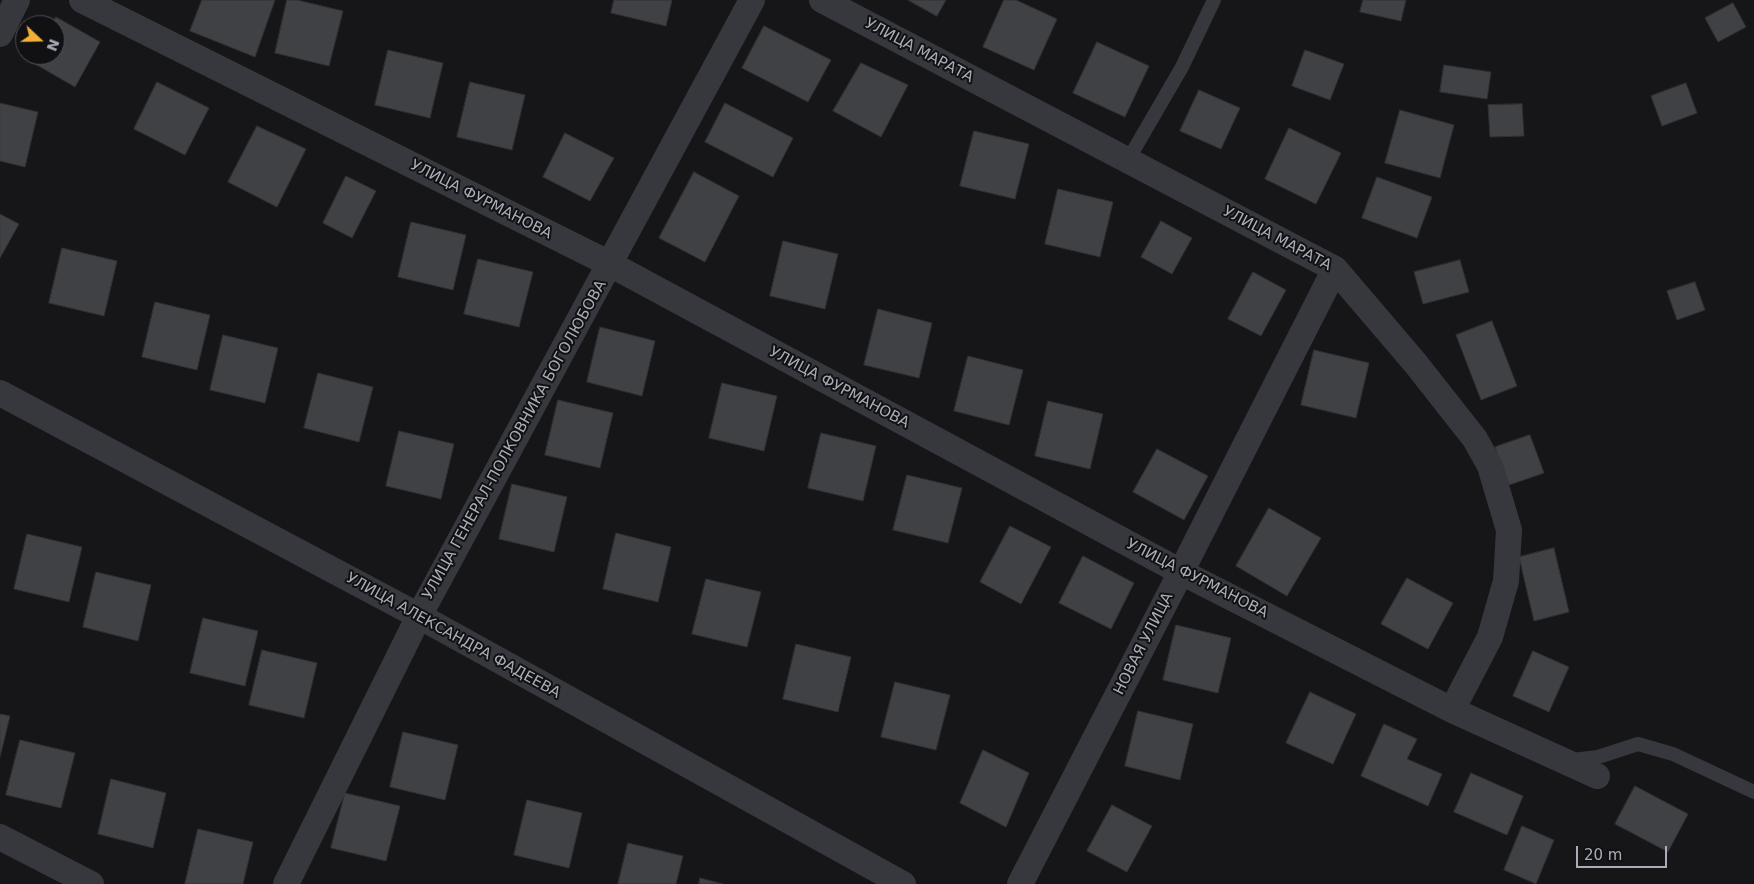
<!DOCTYPE html>
<html>
<head>
<meta charset="utf-8">
<style>
	body { margin:0 }
	#map { position:relative; width:1754px; height:884px; overflow:hidden; background:#161618; font-family:"DejaVu Sans",sans-serif }
	canvas { display:block }
	.north { position:absolute; left:15px; top:15px; width:50px; height:50px; box-sizing:border-box; background:#111113; border:1px solid #4d4f55; border-radius:50%; rotate:111deg; font-size:14px; font-weight:700; line-height:20px; text-align:center; color:#a8adb8 }
	.north::after { content:''; display:block; margin:auto; width:18px; height:22px; background:#f2b134; clip-path:polygon(50% 0,100% 100%,50% 72%,0 100%) }
	.scale { position:absolute; left:1576px; top:846px; width:91px; height:22px; box-sizing:border-box; border:2px solid #a8adb8; border-top:0; padding-left:6px; font-size:15px; line-height:18px; white-space:nowrap; color:#a8adb8; -webkit-text-stroke:4px #111113; paint-order:stroke }
</style>
</head>
<body>
<div id="map">
<canvas width="1754" height="884"></canvas>
<div class="north">N</div>
<div class="scale">20 m</div>
</div>
<script>
const context = document.querySelector('canvas').getContext('2d');
context.lineJoin = 'round';
function paint(path, color) {
  context.fillStyle = color;
  context.fill(path, 'evenodd');
}
function strokePath(path, color, width, dash) {
  context.strokeStyle = color;
  context.lineWidth = width;
  context.lineCap = dash ? 'butt' : 'round';
  context.setLineDash(dash || []);
  context.stroke(path);
}
function drawText(font, color, halo, rows, align = 'center') {
  context.font = font + ' "DejaVu Sans",sans-serif';
  context.lineWidth = 4;
  context.setLineDash([]);
  context.textBaseline = 'middle';
  context.strokeStyle = halo;
  context.fillStyle = color;
  for (const [text, x, y, turn = 0] of rows) {
    context.save();
    context.translate(x, y);
    context.rotate((+turn || 0) * Math.PI / 180);
    context.textAlign = isNaN(turn) ? turn : align;
    if (halo) context.strokeText(text, 0, 0);
    context.fillText(text, 0, 0);
    context.restore();
  }
}
const building = new Path2D(`
	M202,0H275L255,57L190,31Z
	M287,0H297L343,11L329,66L275,53Z
	M614,0H672L666,26L611,13Z
	M908,0H946L937,16Z
	M1004,0H1016L1057,19L1034,70L983,47Z
	M1363,0H1406L1401,21L1360,12Z
	M1733,3L1746,27L1718,42L1705,18Z
	M56,17L100,42L75,87L30,61L34,55H55V25H51Z
	M764,26L831,60L808,102L742,68Z
	M1097,42L1149,66L1125,117L1073,93Z
	M388,50L443,63L430,118L375,105Z
	M1305,50L1344,64L1330,100L1292,86Z
	M861,63L908,85L881,137L833,111Z
	M1444,65L1491,72L1487,99L1440,92Z
	M157,82L209,108L185,155L134,129Z
	M470,82L525,95L512,150L457,137Z
	M1686,83L1697,113L1662,126L1651,96Z
	M1199,90L1240,108L1221,149L1180,131Z
	M0,103L38,112L25,167L0,161Z
	M725,103L793,138L773,177L705,142Z
	M1522,104L1524,136L1490,137L1488,105Z
	M1400,110L1454,125L1440,178L1385,163Z
	M257,126L306,149L277,207L228,182Z
	M1289,128L1341,153L1316,204L1265,179Z
	M974,131L1029,144L1015,199L960,186Z
	M565,133L614,158L590,201L543,177Z
	M694,172L739,196L705,262L659,238Z
	M346,176L376,191L352,238L323,223Z
	M1377,177L1432,197L1417,238L1362,218Z
	M1058,189L1113,202L1100,257L1045,244Z
	M0,214L19,224L0,258Z
	M1161,221L1192,238L1172,274L1141,257Z
	M411,222L466,235L453,290L398,277Z
	M783,241L838,254L825,309L770,296Z
	M62,248L117,261L104,316L49,303Z
	M478,259L533,272L519,327L464,314Z
	M1460,260L1469,292L1423,304L1414,272Z
	M1253,272L1286,290L1261,336L1228,319Z
	M1695,282L1705,310L1677,320L1667,291Z
	M155,302L210,315L197,370L142,357Z
	M878,309L932,323L919,378L864,365Z
	M1492,321L1517,386L1481,400L1456,335Z
	M600,327L655,341L642,396L587,382Z
	M223,335L278,348L265,403L210,390Z
	M1314,350L1369,363L1356,418L1301,405Z
	M968,356L1023,370L1009,425L954,411Z
	M318,373L373,387L359,442L304,428Z
	M722,383L777,396L764,451L709,438Z
	M558,400L613,413L600,468L545,455Z
	M1048,401L1103,414L1090,469L1035,456Z
	M399,431L454,444L441,499L386,486Z
	M821,433L876,446L863,501L808,488Z
	M1530,435L1544,473L1509,485L1495,447Z
	M1157,449L1208,476L1184,520L1133,492Z
	M907,475L962,488L948,543L893,530Z
	M512,484L567,497L554,552L499,539Z
	M1269,508L1321,538L1287,596L1236,566Z
	M1010,526L1051,547L1021,604L980,582Z
	M616,533L671,547L658,602L603,589Z
	M27,534L82,547L69,602L14,589Z
	M1554,548L1569,612L1534,621L1519,557Z
	M1083,556L1134,583L1111,629L1059,603Z
	M96,572L151,585L138,641L83,627Z
	M1407,578L1453,603L1428,649L1381,624Z
	M706,579L761,592L747,647L692,634Z
	M203,618L258,631L245,686L190,673Z
	M1176,625L1231,638L1218,693L1163,680Z
	M796,644L851,657L838,712L783,699Z
	M262,650L317,663L304,718L249,705Z
	M1533,651L1569,667L1549,712L1513,696Z
	M895,682L950,695L936,750L881,737Z
	M1310,692L1356,714L1333,764L1286,743Z
	M1138,711L1193,724L1180,780L1125,766Z
	M0,714L10,716L0,757Z
	M1384,724L1417,739L1407,759L1442,774L1428,806L1361,776Z
	M403,732L458,745L445,800L390,787Z
	M20,740L75,753L61,808L6,795Z
	M983,750L1029,773L1006,827L960,803Z
	M1471,773L1523,796L1507,835L1454,812Z
	M111,779L166,793L153,848L98,834Z
	M1635,786L1688,814L1668,852L1615,824Z
	M345,793L400,806L386,861L331,848Z
	M527,800L582,813L569,868L514,855Z
	M1112,805L1152,826L1127,872L1087,851Z
	M1522,826L1554,840L1536,884L1504,870Z
	M198,829L253,842L243,884H185Z
	M628,843L683,856L676,884H618Z
	M700,878L723,884H699Z`);
const service = new Path2D(`
	M1128,160L1182,67L1214,0
	M1572,760L1598,757L1638,744L1673,754L1754,792`);
const minor = new Path2D(`
	M82,0L610,264L1181,572L1452,710L1597,776
	M822,0L1335,269L1416,364L1475,439L1490,466L1509,530L1506,581L1490,637L1452,710
	M0,34L17,0
	M0,393L419,616L903,884
	M0,837L91,884
	M286,884L419,616L752,0
	M1020,884L1181,572L1335,269`);
const streetNames = [
	["УЛИЦА МАРАТА",919,51,28],
	["УЛИЦА ФУРМАНОВА",481,200,27],
	["УЛИЦА МАРАТА",1277,239,28],
	["УЛИЦА ФУРМАНОВА",839,388,28],
	["УЛИЦА ГЕНЕРАЛ-ПОЛКОВНИКА БОГОЛЮБОВА",515,440,-61],
	["УЛИЦА ФУРМАНОВА",1197,579,27],
	["УЛИЦА АЛЕКСАНДРА ФАДЕЕВА",453,636,29],
	["НОВАЯ УЛИЦА",1144,644,-63]
];
paint(building, '#404145');
strokePath(building, '#303034', 1);
strokePath(service, '#37383d', 14);
strokePath(minor, '#37383d', 26);
drawText('15px', '#a8adb8', '#111113', streetNames);
</script>
</body>
</html>
